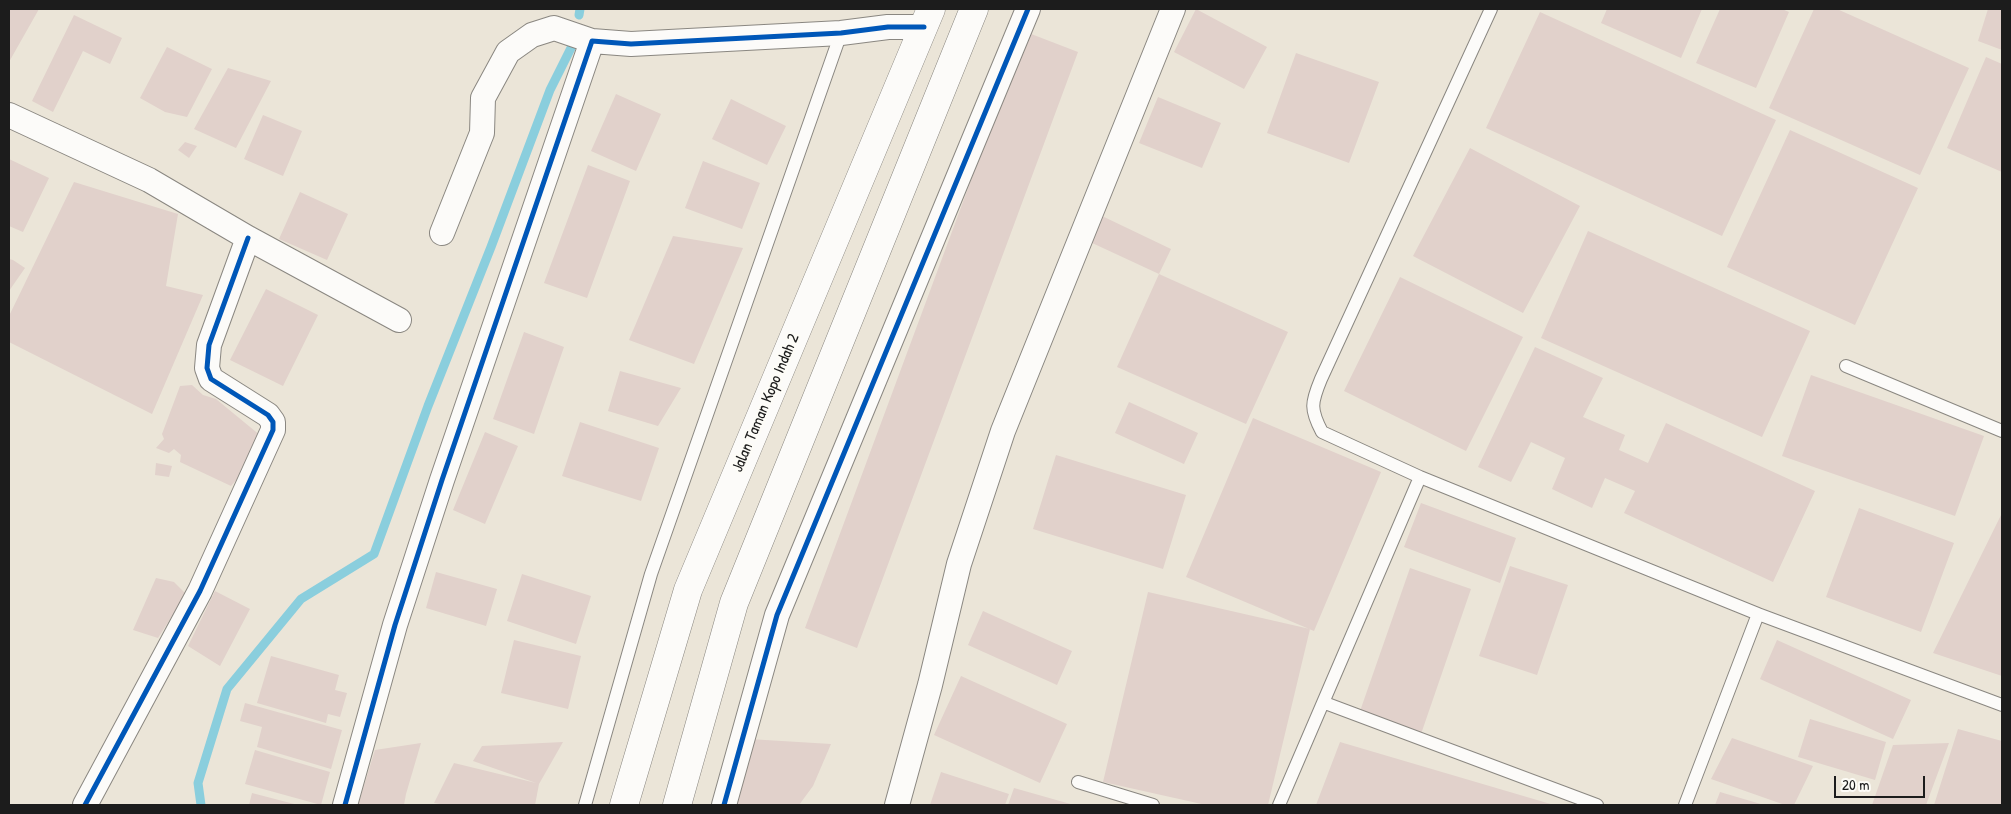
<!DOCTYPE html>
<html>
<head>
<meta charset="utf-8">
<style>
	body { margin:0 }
	#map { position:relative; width:2011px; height:814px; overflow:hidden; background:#ebe5d8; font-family:"Patrick Hand",sans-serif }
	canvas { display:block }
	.frame { position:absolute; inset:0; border:10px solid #1c1c1c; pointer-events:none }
	.scale { position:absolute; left:1834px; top:776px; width:91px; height:22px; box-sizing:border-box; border:2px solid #1c1c1c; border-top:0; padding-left:6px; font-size:15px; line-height:18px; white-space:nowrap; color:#1c1c1c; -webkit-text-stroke:4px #fdfcf7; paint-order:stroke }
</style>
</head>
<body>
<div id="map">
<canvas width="2011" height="814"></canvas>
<div class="frame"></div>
<div class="scale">20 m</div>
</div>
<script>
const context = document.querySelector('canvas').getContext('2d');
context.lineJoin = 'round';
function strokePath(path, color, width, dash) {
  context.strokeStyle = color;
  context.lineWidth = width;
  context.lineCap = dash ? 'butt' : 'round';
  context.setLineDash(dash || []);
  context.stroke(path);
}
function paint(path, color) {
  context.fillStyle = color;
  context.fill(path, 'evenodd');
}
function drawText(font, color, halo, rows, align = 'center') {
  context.font = font + ' "Patrick Hand",sans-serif';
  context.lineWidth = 5;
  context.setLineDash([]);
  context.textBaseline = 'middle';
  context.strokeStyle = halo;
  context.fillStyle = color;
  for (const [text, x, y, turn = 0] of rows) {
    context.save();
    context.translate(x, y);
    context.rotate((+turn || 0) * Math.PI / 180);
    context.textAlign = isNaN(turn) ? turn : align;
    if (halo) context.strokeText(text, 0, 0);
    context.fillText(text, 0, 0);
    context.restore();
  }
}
const stream = new Path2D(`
	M579,15L580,9
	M201,805L198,783L227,689L301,599L374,554L428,406L491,247L550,90L573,44`);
const building = new Path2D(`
	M9,9H39L9,62Z
	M1196,9L1267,47L1244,89L1174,52Z
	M1607,9H1702L1681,58L1601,23Z
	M1720,9H1782L1789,12L1756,88L1696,63Z
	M1814,9H1837L1969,68L1920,175L1769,108Z
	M1988,9H2002V50L1978,41Z
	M1540,12L1776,120L1722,236L1486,128Z
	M74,15L122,38L110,64L83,51L53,112L32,101Z
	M1026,32L1078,52L857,648L805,628Z
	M167,47L212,69L187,117L165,112L140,98Z
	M1296,53L1379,82L1349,163L1267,133Z
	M1986,57L2002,64V172L1947,148Z
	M228,68L271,81L236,148L194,129Z
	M616,94L661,114L636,171L591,151Z
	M1158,97L1221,123L1202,168L1139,143Z
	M731,99L786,126L767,165L712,139Z
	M263,115L302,131L283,176L244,159Z
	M1790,130L1918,188L1855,325L1727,267Z
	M185,142L197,146L189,158L178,150Z
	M1470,148L1580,206L1523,313L1413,256Z
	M9,159L49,178L23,232L9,226Z
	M703,161L760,183L742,229L685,208Z
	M588,165L630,181L587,298L544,283Z
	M74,182L178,214L166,286L203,295L152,414L9,342V316Z
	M300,192L348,214L327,260L279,239Z
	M1102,216L1171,249L1159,274L1090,242Z
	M1588,231L1810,331L1762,437L1541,338Z
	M673,236L743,248L694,364L629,340Z
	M9,259L13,260L25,268L9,291Z
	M1159,274L1288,332L1246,424L1117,367Z
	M1400,277L1523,337L1466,451L1344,391Z
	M266,289L318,315L283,386L230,360Z
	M524,332L564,347L534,434L493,419Z
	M1535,347L1603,378L1583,417L1625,435L1619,450L1648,463L1666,423L1815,491L1773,582L1624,513L1635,491L1605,478L1592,508L1552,489L1565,458L1531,442L1511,482L1478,467Z
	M620,371L681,388L658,426L608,411Z
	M1811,375L1984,436L1955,516L1782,456Z
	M192,385L203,395L216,399L261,436L251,462L242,467L238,478L231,486L180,462L181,455L174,449L169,453L156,448L164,439L162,434L180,386Z
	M1129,402L1198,433L1184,464L1115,433Z
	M1253,418L1381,472L1314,631L1186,577Z
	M580,422L659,448L641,501L562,476Z
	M485,432L518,446L485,524L453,510Z
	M1056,455L1186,495L1163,569L1033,529Z
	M156,463L172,466L169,477L155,475Z
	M1421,503L1516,538L1500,583L1404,547Z
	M1859,508L1954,543L1921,632L1826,597Z
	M2002,513V676L1933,653Z
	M1510,566L1568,585L1537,675L1479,656Z
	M1410,568L1471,589L1421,734L1359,714Z
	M436,572L497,589L486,626L426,608Z
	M522,574L591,596L576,644L507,621Z
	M156,578L174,582L186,594L158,638L133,630Z
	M215,591L250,609L220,666L188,646Z
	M1148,592L1310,629L1268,805H1206L1103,782Z
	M983,611L1072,651L1057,685L968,645Z
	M514,640L581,656L568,709L501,693Z
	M1777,640L1911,700L1893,739L1760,679Z
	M271,656L339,675L335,690L347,693L340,717L328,714L326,723L257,703Z
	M961,676L1067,724L1040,783L934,735Z
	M245,703L342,730L331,769L257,747L262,727L240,721Z
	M1810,719L1886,742L1875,780L1798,757Z
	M1958,729L2002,741V805H1934Z
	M1732,738L1813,766L1794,805H1785L1711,779Z
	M749,739L831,744L813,786L799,805H734Z
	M563,742L539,784L535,805H446L434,803L454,763L536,783L473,761L482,746Z
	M1340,742L1554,805H1316Z
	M421,743L406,794L404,805H358L375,750Z
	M1949,743L1926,805H1872L1893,745Z
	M255,750L330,772L321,805L245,784Z
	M941,772L1009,794L1005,805H930Z
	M1014,788L1074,805H1008Z
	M1720,792L1764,805H1715Z
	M252,793L298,805H249Z`);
const lane = new Path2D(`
	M1491,9L1321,379C1311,403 1310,409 1322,432L1420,477L1758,614L1685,805
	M1846,366L2002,431
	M1758,614L2002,705
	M1325,703L1597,805
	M1078,782L1153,805
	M585,805L651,574L841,33
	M1279,805L1420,477`);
const street = new Path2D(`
	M9,115L149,180L248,238L399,320
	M442,233L482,133L483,98L508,52L532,35L554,28L592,41
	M85,805L200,591L273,430V422L268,415L211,379L207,368L209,345L248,238
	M345,805L395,625L442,480L592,41L631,44L841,33L888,27H924
	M724,805L777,615L1028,9
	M897,805L930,685L959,564L1003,431L1173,9`);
const secondary = new Path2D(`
	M624,805L688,590L931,9
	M677,805L734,603L974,9`);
const cycleway = new Path2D(`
	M85,805L200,591L273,430V422L268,415L211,379L207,368L209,345L248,238
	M345,805L395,625L442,480L592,41L631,44L841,33L888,27H924
	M724,805L777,615L1028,9`);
const streetNames = [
	["Jalan Taman Kopo Indah 2",766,403,-67]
];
strokePath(stream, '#8acedd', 9);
paint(building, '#e1d1cb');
strokePath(lane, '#8a8781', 14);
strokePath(street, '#8a8781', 26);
strokePath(secondary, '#8a8781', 29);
strokePath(lane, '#fcfbf9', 12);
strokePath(street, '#fcfbf9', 24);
strokePath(secondary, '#fcfbf9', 28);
strokePath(cycleway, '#0057b8', 5);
drawText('16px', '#1c1c1c', '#fdfcf7', streetNames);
</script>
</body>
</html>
